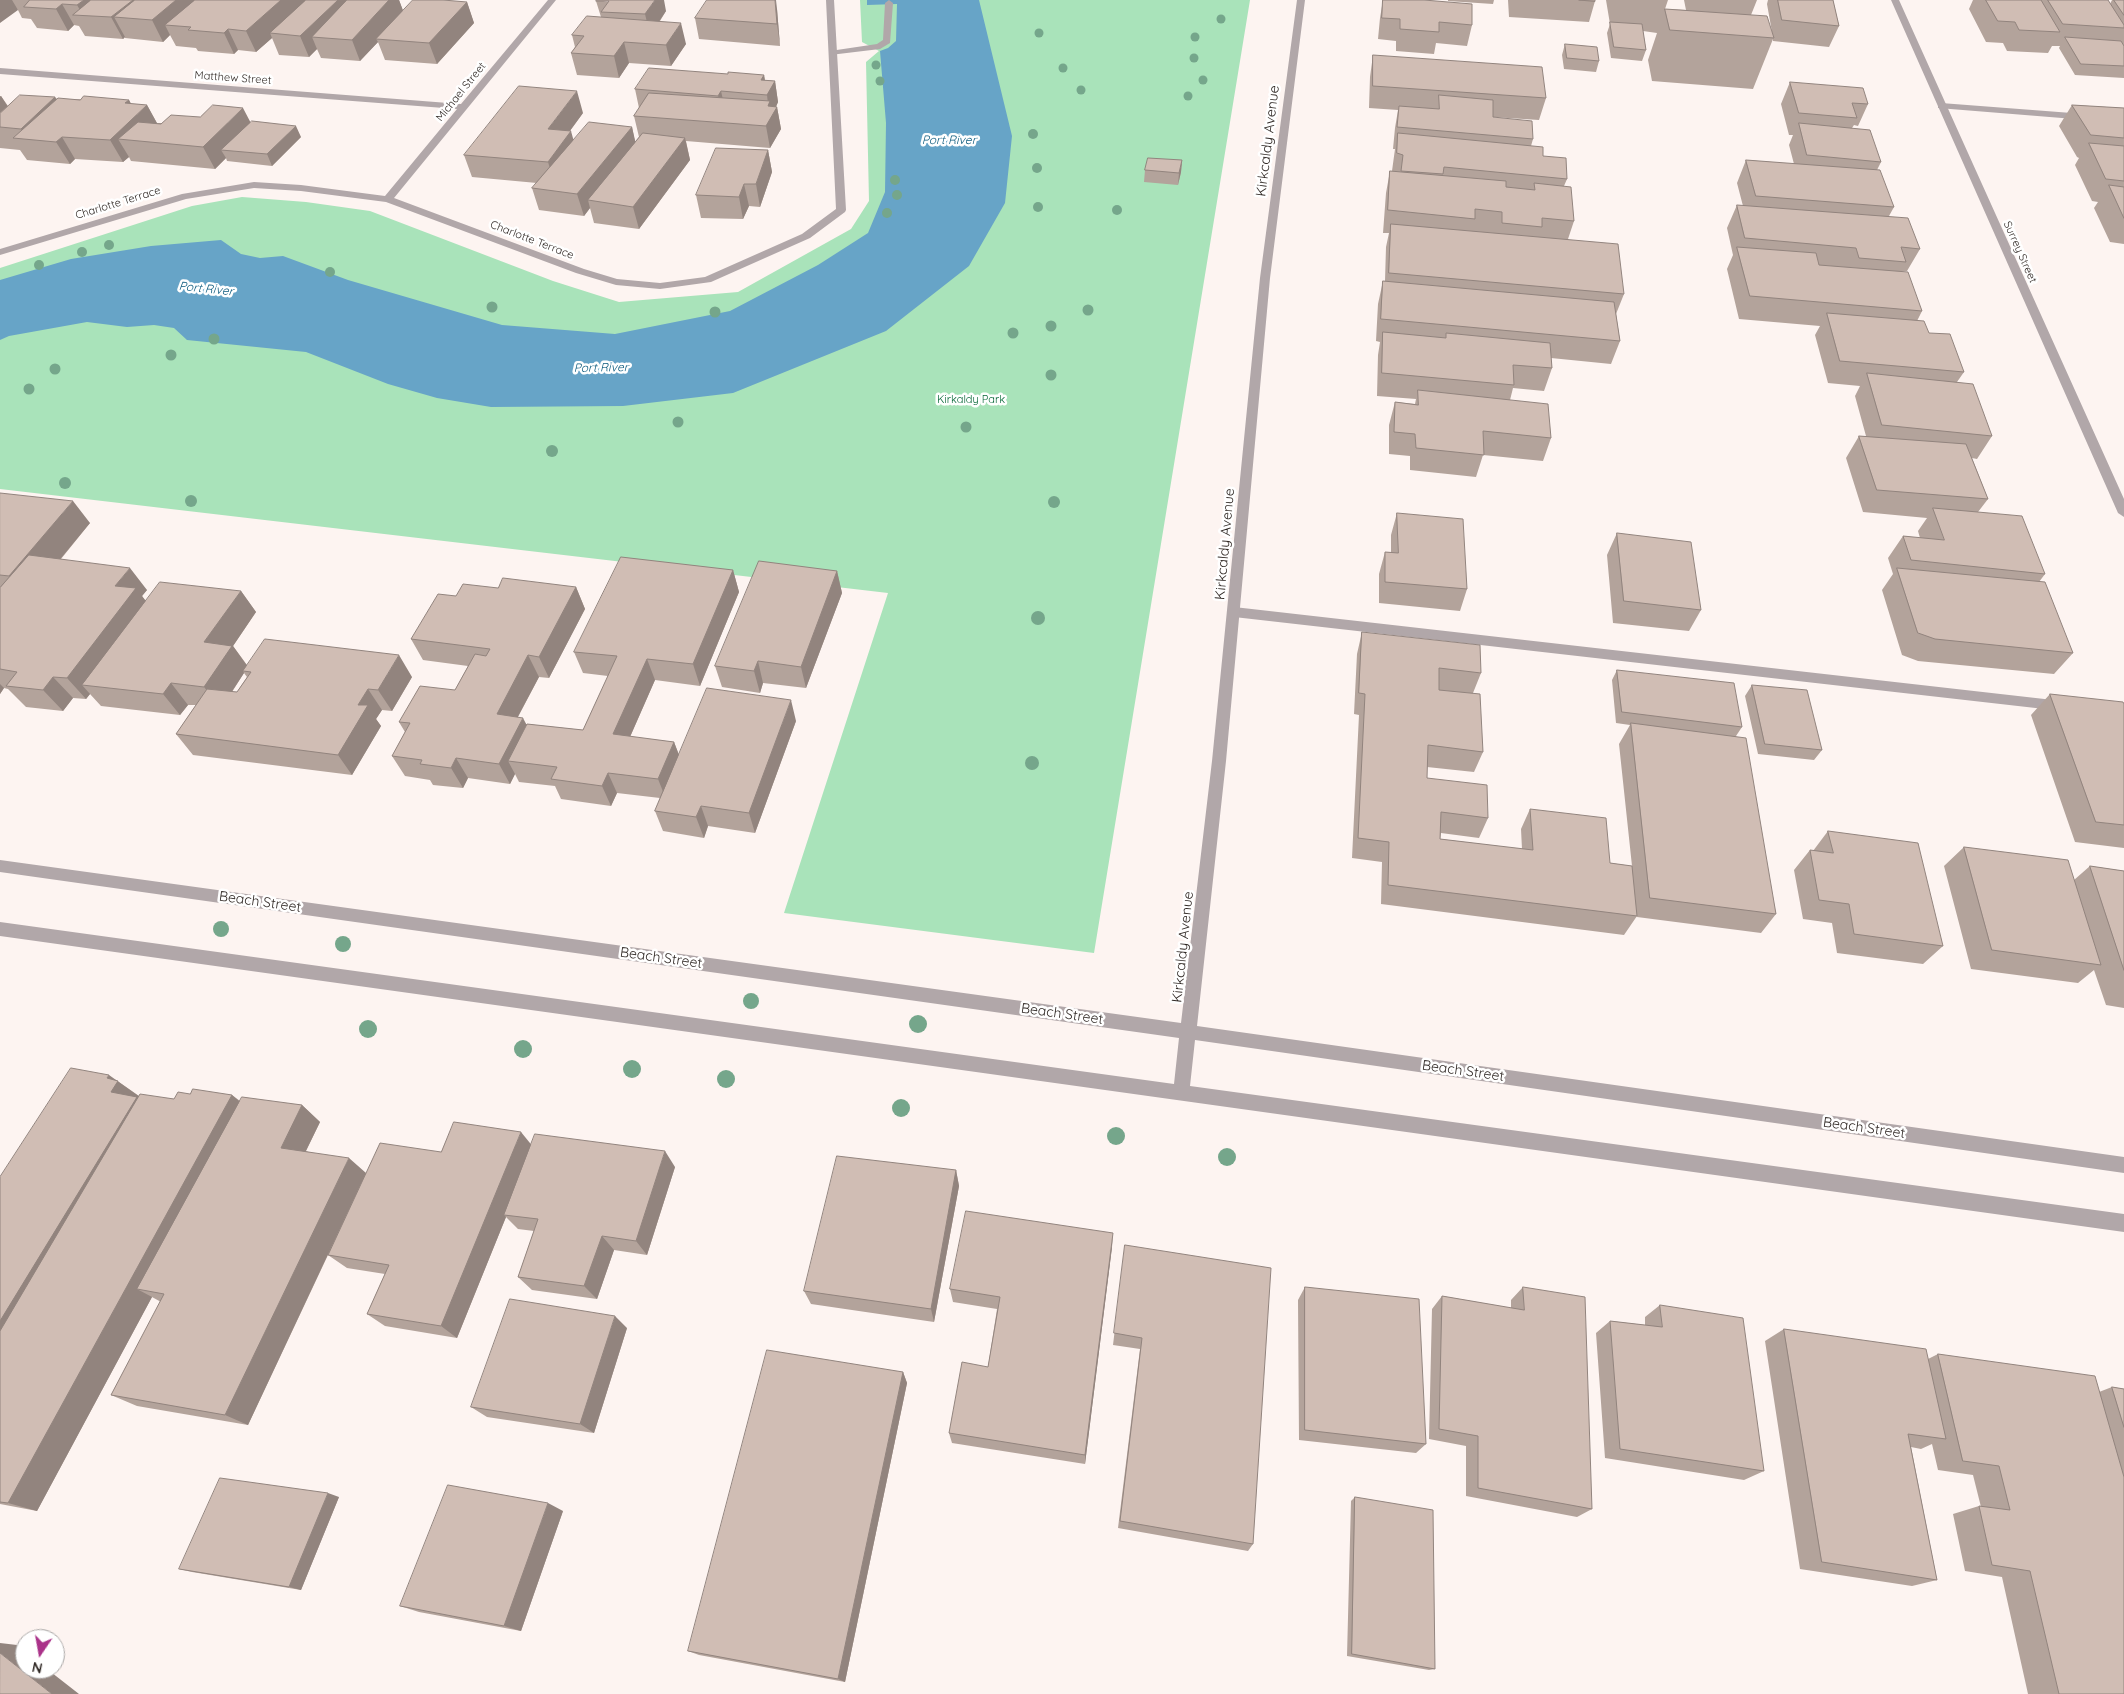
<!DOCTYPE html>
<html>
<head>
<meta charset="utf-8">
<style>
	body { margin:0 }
	#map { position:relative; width:2124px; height:1694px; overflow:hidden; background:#fdf4f1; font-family:Quicksand,sans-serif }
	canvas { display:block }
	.north { position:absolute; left:15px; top:1629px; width:50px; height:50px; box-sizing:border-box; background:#fff; border:1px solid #aca9a8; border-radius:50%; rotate:192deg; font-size:14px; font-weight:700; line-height:20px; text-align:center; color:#302925 }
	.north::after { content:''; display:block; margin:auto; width:18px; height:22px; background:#aa3289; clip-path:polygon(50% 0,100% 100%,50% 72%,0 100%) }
</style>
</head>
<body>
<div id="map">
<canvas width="2124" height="1694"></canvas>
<div class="north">N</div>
</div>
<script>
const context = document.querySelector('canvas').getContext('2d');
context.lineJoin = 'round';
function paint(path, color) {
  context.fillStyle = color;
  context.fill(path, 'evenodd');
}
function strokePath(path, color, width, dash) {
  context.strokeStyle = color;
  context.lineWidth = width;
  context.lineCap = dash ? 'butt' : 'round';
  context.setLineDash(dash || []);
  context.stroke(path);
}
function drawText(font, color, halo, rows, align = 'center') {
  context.font = font + ' Quicksand,sans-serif';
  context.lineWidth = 5;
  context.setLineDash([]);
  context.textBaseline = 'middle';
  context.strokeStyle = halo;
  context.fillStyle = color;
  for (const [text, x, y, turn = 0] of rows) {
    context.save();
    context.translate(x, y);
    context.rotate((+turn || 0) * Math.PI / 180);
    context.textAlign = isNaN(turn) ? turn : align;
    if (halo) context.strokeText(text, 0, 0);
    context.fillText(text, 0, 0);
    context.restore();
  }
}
const green = new Path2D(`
	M860,0H1250L1094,953L784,913L888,593L0,489V268L192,206L242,197L306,202L370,211L553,281L619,302L738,292L851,229L869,201L866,62L879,51L862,42Z`);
const water = new Path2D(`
	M867,0H979L1012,136L1005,203L969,266L886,331L733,393L623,406L491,407L437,398L388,384L306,352L187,340L174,328L154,325L127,327L87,322L9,336L0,340V280L71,259L151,246L221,240L241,254L260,258L283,256L348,280L502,325L615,334L730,311L818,265L868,233L885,192L886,123L880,51L888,48L896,41L897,4L867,5Z`);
const lane = new Path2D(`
	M889,0L893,3L890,43L880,49L830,55V51L877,44L883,40L885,3Z
	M1941,103L2124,117V123L1938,108V104Z
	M1234,607L2062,701L2067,702L2069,706L2067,710L2062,711L1234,617L1229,615L1227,612L1229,609Z`);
const street = new Path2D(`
	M548,0H556L394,198L584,269L617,279L660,283L705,277L802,234L836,209L826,0H834L846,210L845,212L810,238L711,282L660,289L616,285L576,273L386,202L301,191L254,188L186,199L0,255V249L182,194L254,182L301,185L385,196L457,109L0,74V68L461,104Z
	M1297,0H1305L1270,278L1226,761L1197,1026L2124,1157V1173L1195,1040L1190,1086L2124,1214V1232L0,936V922L1174,1084L1179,1038L0,872V860L1181,1023L1212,761L1260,278Z
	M1891,0H1899L2124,499V517L2118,513Z`);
const trees = [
	[1221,19,4.5],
	[1039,33,4.5],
	[1195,37,4.5],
	[1194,58,4.5],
	[876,65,4.5],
	[1063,68,4.5],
	[1203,80,4.5],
	[880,81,4.5],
	[1081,90,4.5],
	[1188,96,4.5],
	[1033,134,5],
	[1037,168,5],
	[895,180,5],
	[897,195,5],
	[1038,207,5],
	[1117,210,5],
	[887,213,5],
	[109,245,5],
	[82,252,5],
	[39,265,5],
	[330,272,5],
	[492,307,5.5],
	[1088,310,5.5],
	[715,312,5.5],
	[1051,326,5.5],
	[1013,333,5.5],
	[214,339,5.5],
	[171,355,5.5],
	[55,369,5.5],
	[1051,375,5.5],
	[29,389,5.5],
	[678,422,5.5],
	[966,427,5.5],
	[552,451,6],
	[65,483,6],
	[191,501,6],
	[1054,502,6],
	[1038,618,7],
	[1032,763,7],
	[221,929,8],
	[343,944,8],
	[751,1001,8],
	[918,1024,9],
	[368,1029,9],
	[523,1049,9],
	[632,1069,9],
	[726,1079,9],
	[901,1108,9],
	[1116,1136,9],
	[1227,1157,9]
];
const wall = new Path2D(`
	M0,0H399L403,11L467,2L474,23L437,64L385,60L378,42L360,61L321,58L317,49L309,57L279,55L272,38L256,52L238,50L234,54L198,51L196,48L176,46L170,35L163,42L125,38V37L123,39L85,36L79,26L74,25L68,31L37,28L31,19L22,18L18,10Z
	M597,0L666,11L660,21L686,44L671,66L629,63L619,78L577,75L571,53L575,47L572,35L601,17L596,1Z
	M1383,0L1472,25L1467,46L1436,43L1434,54L1396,51V41L1378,39L1380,18Z
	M1448,0H1494L1493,4L1448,1Z
	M1508,0H1595V1L1589,22L1509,17Z
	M1606,0H1668L1665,9L1686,10L1684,0H1757L1751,15L1772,32L1767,4L1768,0H1833L1839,26L1829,47L1773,41V39L1753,89L1652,81L1648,60L1657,33L1643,31L1646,50L1642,61L1611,58L1607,33L1610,24Z
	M1973,0H2108L2110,4L2112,0H2124V78L2075,75L2059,48L2060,46H2052L2048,53L2007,51L2003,43L1986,42L1969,9Z
	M777,9L780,46L699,39L695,18Z
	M1565,44L1599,61L1596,72L1564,69L1562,55Z
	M1373,55L1546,98L1539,120L1493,117L1533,139L1531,146L1543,156L1567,179L1564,186L1574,221L1568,239L1624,294L1616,314L1620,341L1611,364L1551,358L1552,368L1544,391L1513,388L1510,400L1551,438L1543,461L1483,455L1476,477L1410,470V456L1389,454V425L1395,402L1415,404L1416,399L1377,396L1378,355L1380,342L1376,341L1378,304L1383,281H1385L1386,247L1389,233H1383L1386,193L1390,171H1392L1395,149H1393L1395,128L1398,110L1369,108L1370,77Z
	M728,74L764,75L765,80L775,81L778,102L776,107H777L781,129L770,148L686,141L690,160L639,229L594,223L590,208L584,216L539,210L532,188L537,183L472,177L464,155L583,113L570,131L573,140L632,127L635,142L639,137L634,116L639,108L635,89Z
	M1790,82L1868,104L1858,126L1854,125L1852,128L1881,162L1877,170L1894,207L1889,216L1920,249L1907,271H1901V272L1922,311L1917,321L1929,333L1964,372L1957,382L1992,436L1977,459L1972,458L1988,499L1978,512L2045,574L2039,582L2073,653L2054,674L1918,661L1902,655L1882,590L1893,574L1888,558L1903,536L1920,538L1918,531L1927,518L1863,512L1846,458L1859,436H1866L1855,396L1860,386L1828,383L1815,335L1820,326L1739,319L1727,269L1733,255L1727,228L1737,205L1743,206L1737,183L1746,160L1794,164L1789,145L1793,135H1789L1781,104Z
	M0,96H1L8,106L55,97L57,99L129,100L131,104L147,105L157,123H250L301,137L272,166L227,161L226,158L215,169L131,161L129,157L123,162L75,159L70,164L27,160L20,150L0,148Z
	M2072,105L2124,108V244L2110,242L2094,208L2098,202L2092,201L2075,165L2079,158L2077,157L2059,126Z
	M768,150L772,172L760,207L749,206L743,219L701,218L696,195Z
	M1182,160L1181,172L1178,185L1144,182L1145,170Z
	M0,493L90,523L61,559L147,590L142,596L145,601L241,591L256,612L233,646L247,665L412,677L392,711L382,710L376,719L381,726L352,775L193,755L176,734L196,705H188L180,715L101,706L90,694L86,699L73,698L63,711L26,707L8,689L4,688L0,694ZM244,673L247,677L237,692H232Z
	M1397,513L1467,589L1460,611L1379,603V574L1385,552H1391V535Z
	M1617,533L1701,610L1689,631L1613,623L1607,555Z
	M733,570L739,592L700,686L655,680L630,737L674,742L679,755L796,721L755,833L708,826L704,838L663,831L655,811L660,798L617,793L611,806L561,799L555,786L519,782L515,774L510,784L468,778L463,788L433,785L430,780L405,776L392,756L405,732L399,722L455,690L468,666L423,660L411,639L456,596L498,588L576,587L585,609L549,678L539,677L518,717L526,724L583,730L608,676L583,673L574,652Z
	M837,571L842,593L806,688L763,683L760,693L722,687L715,666Z
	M1362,632L1481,673L1473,693L1483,752L1474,772L1427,767V778L1488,818L1479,838L1441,833L1440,839L1522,849L1521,829L1530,809L1610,863L1632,866L1619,744L1630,725L1616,723L1612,680L1617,670L1742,727L1736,736L1776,914L1761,933L1637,917V916L1624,935L1381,904L1382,862L1352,858L1359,715L1354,714L1357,654Z
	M1752,685L1822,750L1814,760L1758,754L1745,696Z
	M2050,694L2124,704V848L2075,842L2031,715Z
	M1828,831L1943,946L1923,964L1837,953L1832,923L1803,919L1794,870L1810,850L1813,851Z
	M1964,847L2074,880L2090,866L2124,871V1008L2106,1005L2094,970L2078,983L1971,969L1944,866Z
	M116,1080L139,1096L174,1099L190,1094L232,1095L240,1101L302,1105L320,1122L306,1151L366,1173L441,1152L531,1144L675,1167L647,1255L614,1250L597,1299L532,1290L518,1277L534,1231L518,1229L506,1217L457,1338L385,1326L367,1314L385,1274L347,1268L328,1255L248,1425L137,1406L111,1395L161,1302L152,1297L37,1511L0,1504V1177Z
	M956,1170L959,1186L934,1322L811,1304L804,1291Z
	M1125,1245L1253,1544L1248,1551L1118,1528L1140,1349L1113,1345Z
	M1112,1247L1085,1464L952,1443L949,1433L988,1367L997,1309L953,1302L950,1289Z
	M1305,1287L1426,1444L1416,1453L1299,1440L1298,1300Z
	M1523,1287L1592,1509L1577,1517L1466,1496V1446L1429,1439L1432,1309L1442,1296L1511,1308V1300Z
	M1660,1305L1764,1471L1744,1480L1605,1458L1596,1333L1610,1321L1645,1325V1317Z
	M627,1328L594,1433L487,1417L471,1407Z
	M1784,1329L1928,1359L1938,1354L2099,1392L2112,1387L2124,1389V1694H2028L2002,1577L1965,1571L1953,1514L1979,1506L1981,1507L1973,1475L1938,1470L1932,1444L1921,1449L1911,1447L1937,1580L1912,1586L1800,1569L1765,1341Z
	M903,1372L907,1383L845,1682L699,1655L688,1651Z
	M339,1497L301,1590L192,1572L179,1569Z
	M1355,1497L1435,1669L1429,1670L1347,1656L1351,1501Z
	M563,1511L521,1631L419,1612L400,1606Z`);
const shadedWall = new Path2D(`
	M0,0H12L18,10L0,23Z
	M84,0H109L83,15L77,5Z
	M133,0H169L114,17L125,37L123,39L111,17Z
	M176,0H211L165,25L170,35L163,42L152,20Z
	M281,0H310L270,33L272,38L256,52L246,31Z
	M338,0H368L312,37L317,49L309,57L300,36Z
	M389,0H399L404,13L376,39L378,42L360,61L352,40Z
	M655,0H664L666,11L650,35L645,14Z
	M775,0H776L777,9L780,46L777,24Z
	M467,2L474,23L437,64L429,43Z
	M62,4L74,25L68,31L56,9Z
	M681,23L686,44L671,66L666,45Z
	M228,29L238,50L234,54L224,33Z
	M624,42L629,63L619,78L614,56Z
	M764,75L767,94L775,81L778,102L773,113L777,107L781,129L770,148L766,126L768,106V104L767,95L761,80Z
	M577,91L583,113L555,151L548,129Z
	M721,91L726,113L723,118L718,96Z
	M1,96L15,118L0,127V97Z
	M55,97L68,119L28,140L21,129Z
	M129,100L137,115L147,105L159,127L118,139L129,157L123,162L110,140L125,103Z
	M243,108L254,129L221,150L226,158L215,169L203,147Z
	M296,126L301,137L272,166L267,154Z
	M632,127L637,149L588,200L590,208L584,216L577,194Z
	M571,131L577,153L555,184L548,162Z
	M62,137L75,159L70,164L56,142Z
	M685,138L690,160L639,229L633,207Z
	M768,150L772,172L760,207L756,184Z
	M1182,160L1181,172L1178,185L1179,173Z
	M744,184L749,206L743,219L739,197Z
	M73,501L90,523L28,598L9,576Z
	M130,568L147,590L142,596L153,610L82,685L90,694L86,699L67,678L115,586Z
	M733,570L739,592L700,686L693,664Z
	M837,571L842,593L806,688L801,667Z
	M576,587L585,609L549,678L539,657Z
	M241,591L256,612L233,646L248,667L243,671L244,673L221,708L204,687V642Z
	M399,655L412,677L392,711L378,690Z
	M528,655L539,677L508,735L497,714Z
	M647,659L655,680L622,755L613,734Z
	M758,661L763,683L760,693L754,671Z
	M53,677L73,698L63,711L43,690Z
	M171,683L188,705L180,715L163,694Z
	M0,684L4,688L0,694Z
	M368,689L382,710L376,719L381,726L352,775L338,755L358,705Z
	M791,700L796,721L755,833L749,813Z
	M523,718L534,739L508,761L515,774L510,784L499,764Z
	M674,742L682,763L666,799L658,779Z
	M456,758L468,778L463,788L451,768Z
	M608,773L617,793L611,806L602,786Z
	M701,806L708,826L704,838L696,817Z
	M109,1075L140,1097L0,1380V1321L111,1092L107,1078Z
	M232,1095L252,1112L137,1289L152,1297L37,1511L8,1503Z
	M302,1105L320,1122L300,1163L281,1148Z
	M521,1132L534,1148L504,1215L506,1217L457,1338L441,1326Z
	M665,1151L675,1167L647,1255L636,1241Z
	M349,1158L366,1173L248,1425L225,1415Z
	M956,1170L959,1186L934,1322L931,1309Z
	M1113,1233L1112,1247L1085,1464V1455Z
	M602,1236L614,1250L597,1299L584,1286Z
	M615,1316L627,1328L594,1433L580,1424Z
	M903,1372L907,1383L845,1682L838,1679Z
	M328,1493L339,1497L301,1590L289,1587Z
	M548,1503L563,1511L521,1631L504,1626Z
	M0,1643L17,1645L25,1652V1669H47L79,1694H52L0,1653Z`);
const building = new Path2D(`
	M30,0H84L77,5L62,4L56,9L24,7Z
	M91,0H133L111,17L73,15Z
	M135,0H176L152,20L114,17Z
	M195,0H281L246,31L228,29L224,33L188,30L191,27L165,25Z
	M306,0H338L300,36L270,33Z
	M347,0H389L352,40L312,37Z
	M413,0H443L467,2L429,43L376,39Z
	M597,0H655L645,14L601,12L609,1H596Z
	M707,0H775L777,24L695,18Z
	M1383,0H1424L1472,4V25L1439,22V32L1400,29V19L1382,18Z
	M1579,0H1595V1Z
	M1778,0H1833L1839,26L1782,20Z
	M1986,0H2041L2060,32L2019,30L2015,22L1998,21Z
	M2048,0H2108L2124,25V28L2063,24Z
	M2114,0H2124V15Z
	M1665,9L1767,16L1774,38L1670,30Z
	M587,16L681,23L666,45L624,42L614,56L571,53L584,36L572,35Z
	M1610,22L1642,24L1646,50L1614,47Z
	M2065,37L2121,41L2124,46V66L2081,64Z
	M1565,44L1597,47L1599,61L1567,58Z
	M1373,55L1542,67L1546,98L1373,86Z
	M649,68L728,74V72L764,75L761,80L775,81L767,95L721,91L718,96L635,89Z
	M1790,82L1863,88L1868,104L1852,103L1857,118L1799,113Z
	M519,86L577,91L548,129L571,131L548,162L464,155Z
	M649,93L770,101L768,106L777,107L766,126L634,116Z
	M20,95L55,97L21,129L0,127V112H1Z
	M1439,95L1493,100V117L1532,121L1533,139L1397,127L1399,106L1439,109Z
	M84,96L129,100L125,103L147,105L110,140L62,137L56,142L13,138L58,98L80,100Z
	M213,105L243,108L203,147L118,139L138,122L161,124L171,115L200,117Z
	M2072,105L2124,108V138L2091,135Z
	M252,121L296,126L267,154L221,150Z
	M589,122L632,127L577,194L532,188Z
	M1799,123L1870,130L1881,162L1807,155Z
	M643,133L685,138L633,207L588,200Z
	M1398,133L1543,147V156L1566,158L1567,179L1444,167L1443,174L1401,171L1403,155L1397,153Z
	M2089,143L2124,146V181L2106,179Z
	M716,148L768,150L756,184H744L739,197L696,195Z
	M1148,158L1182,160L1179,173L1145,170Z
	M1746,160L1880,170L1894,207L1756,196Z
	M1390,171L1506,181V187L1535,190L1534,183L1571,187L1574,221L1542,218V227L1502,223V212L1475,209V219L1388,210Z
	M2109,185L2124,187V218Z
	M1737,205L1908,218L1920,249L1901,247L1906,262L1859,258L1856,248L1745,238Z
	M1391,224L1618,244L1624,294L1389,273Z
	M1737,247L1816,253L1819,265L1908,272L1922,311L1750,296Z
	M1383,281L1614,302L1620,341L1381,319Z
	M1827,313L1924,321L1929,333L1950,334L1964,372L1840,361Z
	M1383,332L1446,338V333L1550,343L1552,368L1513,365L1514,385L1382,373Z
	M1867,373L1973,384L1992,436L1882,425Z
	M1418,390L1548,404L1551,438L1483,431L1484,455L1416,448L1415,434L1394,432L1395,402L1418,405Z
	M1859,436L1966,444L1988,499L1877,490Z
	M0,493L73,501L9,576L0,575Z
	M1933,508L2022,516L2045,574L1911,560L1903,536L1944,540Z
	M1397,513L1463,519L1467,589L1385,582V552L1398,553Z
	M1617,533L1691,542L1701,610L1624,601Z
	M29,555L130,568L115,586L136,588L67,678L53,677L43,690L6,686L17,672L0,669V588Z
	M621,557L733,570L693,664L647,659L613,734L674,742L658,779L608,773L602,786L551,779L557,767L508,761L527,724L583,730L617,656L574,652Z
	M759,561L837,571L801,667L758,661L754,671L715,666Z
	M1897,568L2045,582L2073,653L1935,639L1918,633Z
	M503,578L576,587L539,657L528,655L497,714L523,718L499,764L456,758L451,768L420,764L422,760L392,756L410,723L399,722L420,686L455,690L475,654L486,656L490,649L411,639L438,594L456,596L463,584L498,588Z
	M160,582L241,591L204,642L232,646L204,687L171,683L163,694L82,685Z
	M1362,632L1480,645L1481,673L1439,668V690L1480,694L1483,752L1428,745L1427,778L1487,785L1488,818L1441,812L1440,839L1533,850L1530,809L1606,818L1610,863L1632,866L1637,916L1388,885L1389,842L1358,838L1365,694L1359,693Z
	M265,639L399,655L378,690L368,689L358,705H368L338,755L176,734L207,689L237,692L251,672L243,671Z
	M1617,670L1734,683L1742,727L1622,712Z
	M1752,685L1807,690L1822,750L1765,744Z
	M707,688L791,700L749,813L701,806L696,817L655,811Z
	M2050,694L2123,702L2124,704V825L2096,822Z
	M1631,723L1746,738L1776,914L1650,898Z
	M1828,831L1918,843L1943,946L1854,934L1849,904L1819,900L1810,850L1833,853Z
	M1964,847L2068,860L2101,965L1992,950Z
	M2090,866L2124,871V970Z
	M71,1068L109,1075L107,1078L118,1081L111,1092L137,1097L0,1321V1177Z
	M193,1089L232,1095L8,1503L0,1502V1331L140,1094L174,1099L178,1092L190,1094Z
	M242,1097L302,1105L281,1148L349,1158L225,1415L111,1395L164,1294L137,1289Z
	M454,1122L521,1132L441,1326L367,1314L389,1265L328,1255L380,1143L441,1152Z
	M535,1134L665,1151L636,1241L602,1236L584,1286L518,1277L538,1219L504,1215Z
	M837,1156L956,1170L931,1309L804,1291Z
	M966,1211L1113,1233L1085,1455L949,1433L962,1362L988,1367L1000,1297L950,1289Z
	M1125,1245L1271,1268L1253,1544L1120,1521L1142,1338L1114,1333Z
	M1305,1287L1419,1299L1426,1444L1305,1430Z
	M1523,1287L1585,1297L1592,1509L1478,1488V1436L1439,1429L1442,1296L1524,1310Z
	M510,1299L615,1316L580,1424L471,1407Z
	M1660,1305L1743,1318L1764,1471L1620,1449L1610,1321L1662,1327Z
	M1784,1329L1926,1349L1946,1439L1908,1434L1937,1580L1822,1562Z
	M767,1350L903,1372L838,1679L688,1651Z
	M1938,1354L2095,1376L2124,1477V1694H2059L2030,1571L1992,1565L1979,1506L2010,1510L1999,1466L1963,1461Z
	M2112,1387L2124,1389V1427Z
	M220,1478L328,1493L289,1587L179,1569Z
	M448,1485L548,1503L504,1626L400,1606Z
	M1355,1497L1433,1510L1435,1669L1352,1654Z
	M0,1653L52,1694H0Z`);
const farStreetnames = [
	["Matthew Street",233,78,4],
	["Michael Street",461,92,-51],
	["Charlotte Terrace",118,203,-17],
	["Charlotte Terrace",532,240,21],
	["Surrey Street",2020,252,66]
];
const farParknames = [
	["Kirkaldy Park",971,400]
];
const farWaternames = [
	["Port River",949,140],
	["Port River",206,289,6],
	["Port River",601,368,-1]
];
const streetNames = [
	["Kirkcaldy Avenue",1268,141,-83],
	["Kirkcaldy Avenue",1225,544,-85],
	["Beach Street",260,902,8],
	["Kirkcaldy Avenue",1183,947,-84],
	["Beach Street",661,958,8],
	["Beach Street",1062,1014,8],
	["Beach Street",1463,1071,8],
	["Beach Street",1864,1128,8]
];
paint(green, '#a9e3ba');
paint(water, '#67a4c7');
paint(lane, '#b1a7a9');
paint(street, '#b1a7a9');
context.fillStyle = '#75a68b';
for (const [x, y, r] of trees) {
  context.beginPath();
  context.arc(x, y, r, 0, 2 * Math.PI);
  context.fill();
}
paint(wall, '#b3a39b');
paint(shadedWall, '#92847e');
paint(building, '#d0bdb4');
strokePath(building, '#92847e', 1);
drawText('11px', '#302925', '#fff', farStreetnames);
drawText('11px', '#066737', '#fff', farParknames);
drawText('italic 12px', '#0b5a7d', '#fff', farWaternames);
drawText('14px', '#302925', '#fff', streetNames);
</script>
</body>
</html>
